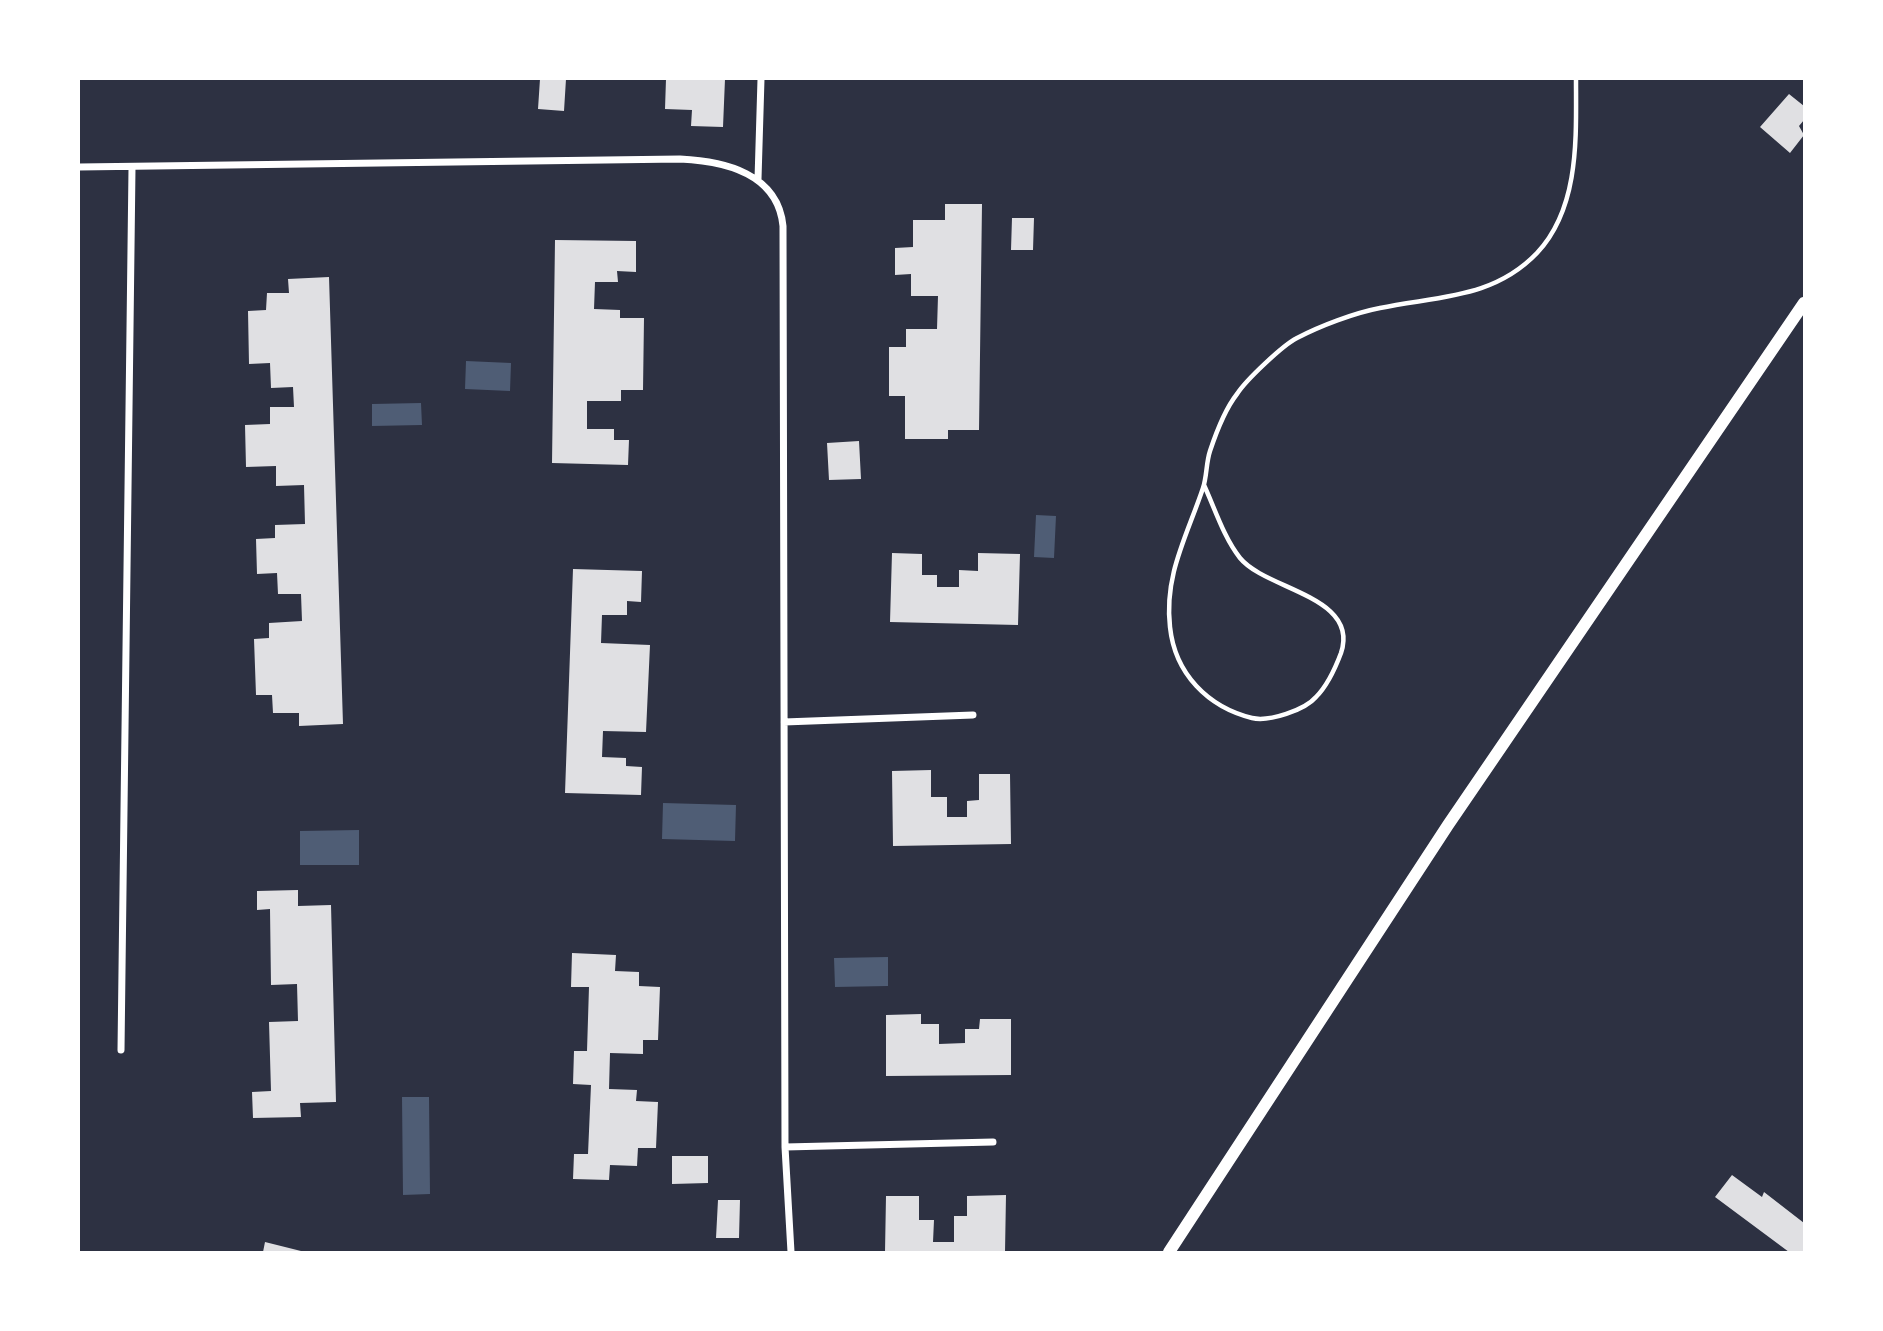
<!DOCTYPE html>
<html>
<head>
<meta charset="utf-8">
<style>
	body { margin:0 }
	#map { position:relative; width:1883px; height:1331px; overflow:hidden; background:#2d3142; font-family:"Archivo Narrow",sans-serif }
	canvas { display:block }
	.frame { position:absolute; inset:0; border:80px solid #fff; pointer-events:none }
</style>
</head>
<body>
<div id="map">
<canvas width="1883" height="1331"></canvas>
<div class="frame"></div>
</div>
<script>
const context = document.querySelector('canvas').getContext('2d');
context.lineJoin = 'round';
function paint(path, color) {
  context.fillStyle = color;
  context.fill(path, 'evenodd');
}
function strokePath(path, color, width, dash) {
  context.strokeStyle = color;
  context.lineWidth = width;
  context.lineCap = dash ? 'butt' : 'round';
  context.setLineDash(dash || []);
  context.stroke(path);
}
const water = new Path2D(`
	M466,361L511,363L510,391L465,389Z
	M421,403L422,425L372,426V404Z
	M1036,515L1056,516L1054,558L1034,557Z
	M663,803L736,805L735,841L662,839Z
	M359,830V865H300V831Z
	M888,957V986L835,987L834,958Z
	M402,1097H429L430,1194L403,1195Z`);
const building = new Path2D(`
	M540,79H566L564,111L538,109Z
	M666,79H725L723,127L691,126L692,110L665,109Z
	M1789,94L1804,106V120L1799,126L1804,135L1790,153L1760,127Z
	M945,204H982L979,430H948V439H905V396H889V347H906V329H937L938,296H911V274L895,275V248L913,247V220H945Z
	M1012,218H1034L1033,250H1011Z
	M555,240L636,241V272L617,271L618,282H595L594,309L620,310V318H644L643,390H621V401H587V429H614V440H629L628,465L552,463Z
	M329,277L343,724L299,726V713H273L272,695H256L254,639L269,638V623L302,621L301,594H278L277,573L257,574L256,539L275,538V525L305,524L304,485L276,486V466L246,467L245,425L270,424V407H294L293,387L271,388L270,363L249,364L248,311L266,310L267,293H289L288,279Z
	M859,441L861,479L829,480L827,443Z
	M892,553L922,554V575H937V587H959V570L978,571V553L1020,554L1018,625L890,622Z
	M573,569L642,571L641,602L627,601V615H602L601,643L650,645L646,732L603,731L602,757L626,758V766L642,767L641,795L565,793Z
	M931,770V797H947V817H967V801L979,800V774H1010L1011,844L893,846L892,771Z
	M298,890V906L331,905L336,1102L300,1103L301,1117L253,1118L252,1092L271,1091L269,1022L298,1021L297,984L271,985L270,909L257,910V891Z
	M572,953L616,955L615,971L639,972V986L660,987L658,1040H643V1054L610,1053L609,1089L637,1090L636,1101L658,1102L656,1148H638L637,1166L610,1165L609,1180L573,1179L574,1154H588L591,1085L573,1084L574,1051H587L589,987H571Z
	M921,1014V1024H939V1044L965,1043V1029H979L980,1019H1011V1075L886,1076V1015Z
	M672,1156H708V1183L672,1184Z
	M1732,1175L1762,1197L1764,1192L1804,1223V1252H1789L1715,1197Z
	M1006,1195L1005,1252H885L886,1196H919V1220H934L933,1242H954V1216H967V1196Z
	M718,1200H740L739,1238H716Z
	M265,1242L301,1251V1252H263Z`);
const path = new Path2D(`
	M1204,485C1215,509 1224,538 1240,558C1266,590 1360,596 1341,653C1335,669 1328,685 1316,697C1305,710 1269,722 1252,718C1208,707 1175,674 1170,627C1164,575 1187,536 1203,488C1207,476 1206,463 1210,451C1216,433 1226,408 1237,394C1246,380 1283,345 1297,338C1320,326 1354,313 1380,308C1437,296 1493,299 1537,253C1580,207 1576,137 1576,79`);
const minor = new Path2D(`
	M79,167L680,159C725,161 778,174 783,226L785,1147L791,1252
	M758,179L761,79
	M784,722L973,715
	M121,1050L132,168
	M785,1147L993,1142`);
const tertiary = new Path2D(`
	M1169,1252L1448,825L1804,303`);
paint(water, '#4f5d75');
paint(building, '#e0e0e3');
strokePath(path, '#fff', 4.5);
strokePath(minor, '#fff', 7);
strokePath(tertiary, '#fff', 12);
</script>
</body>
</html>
